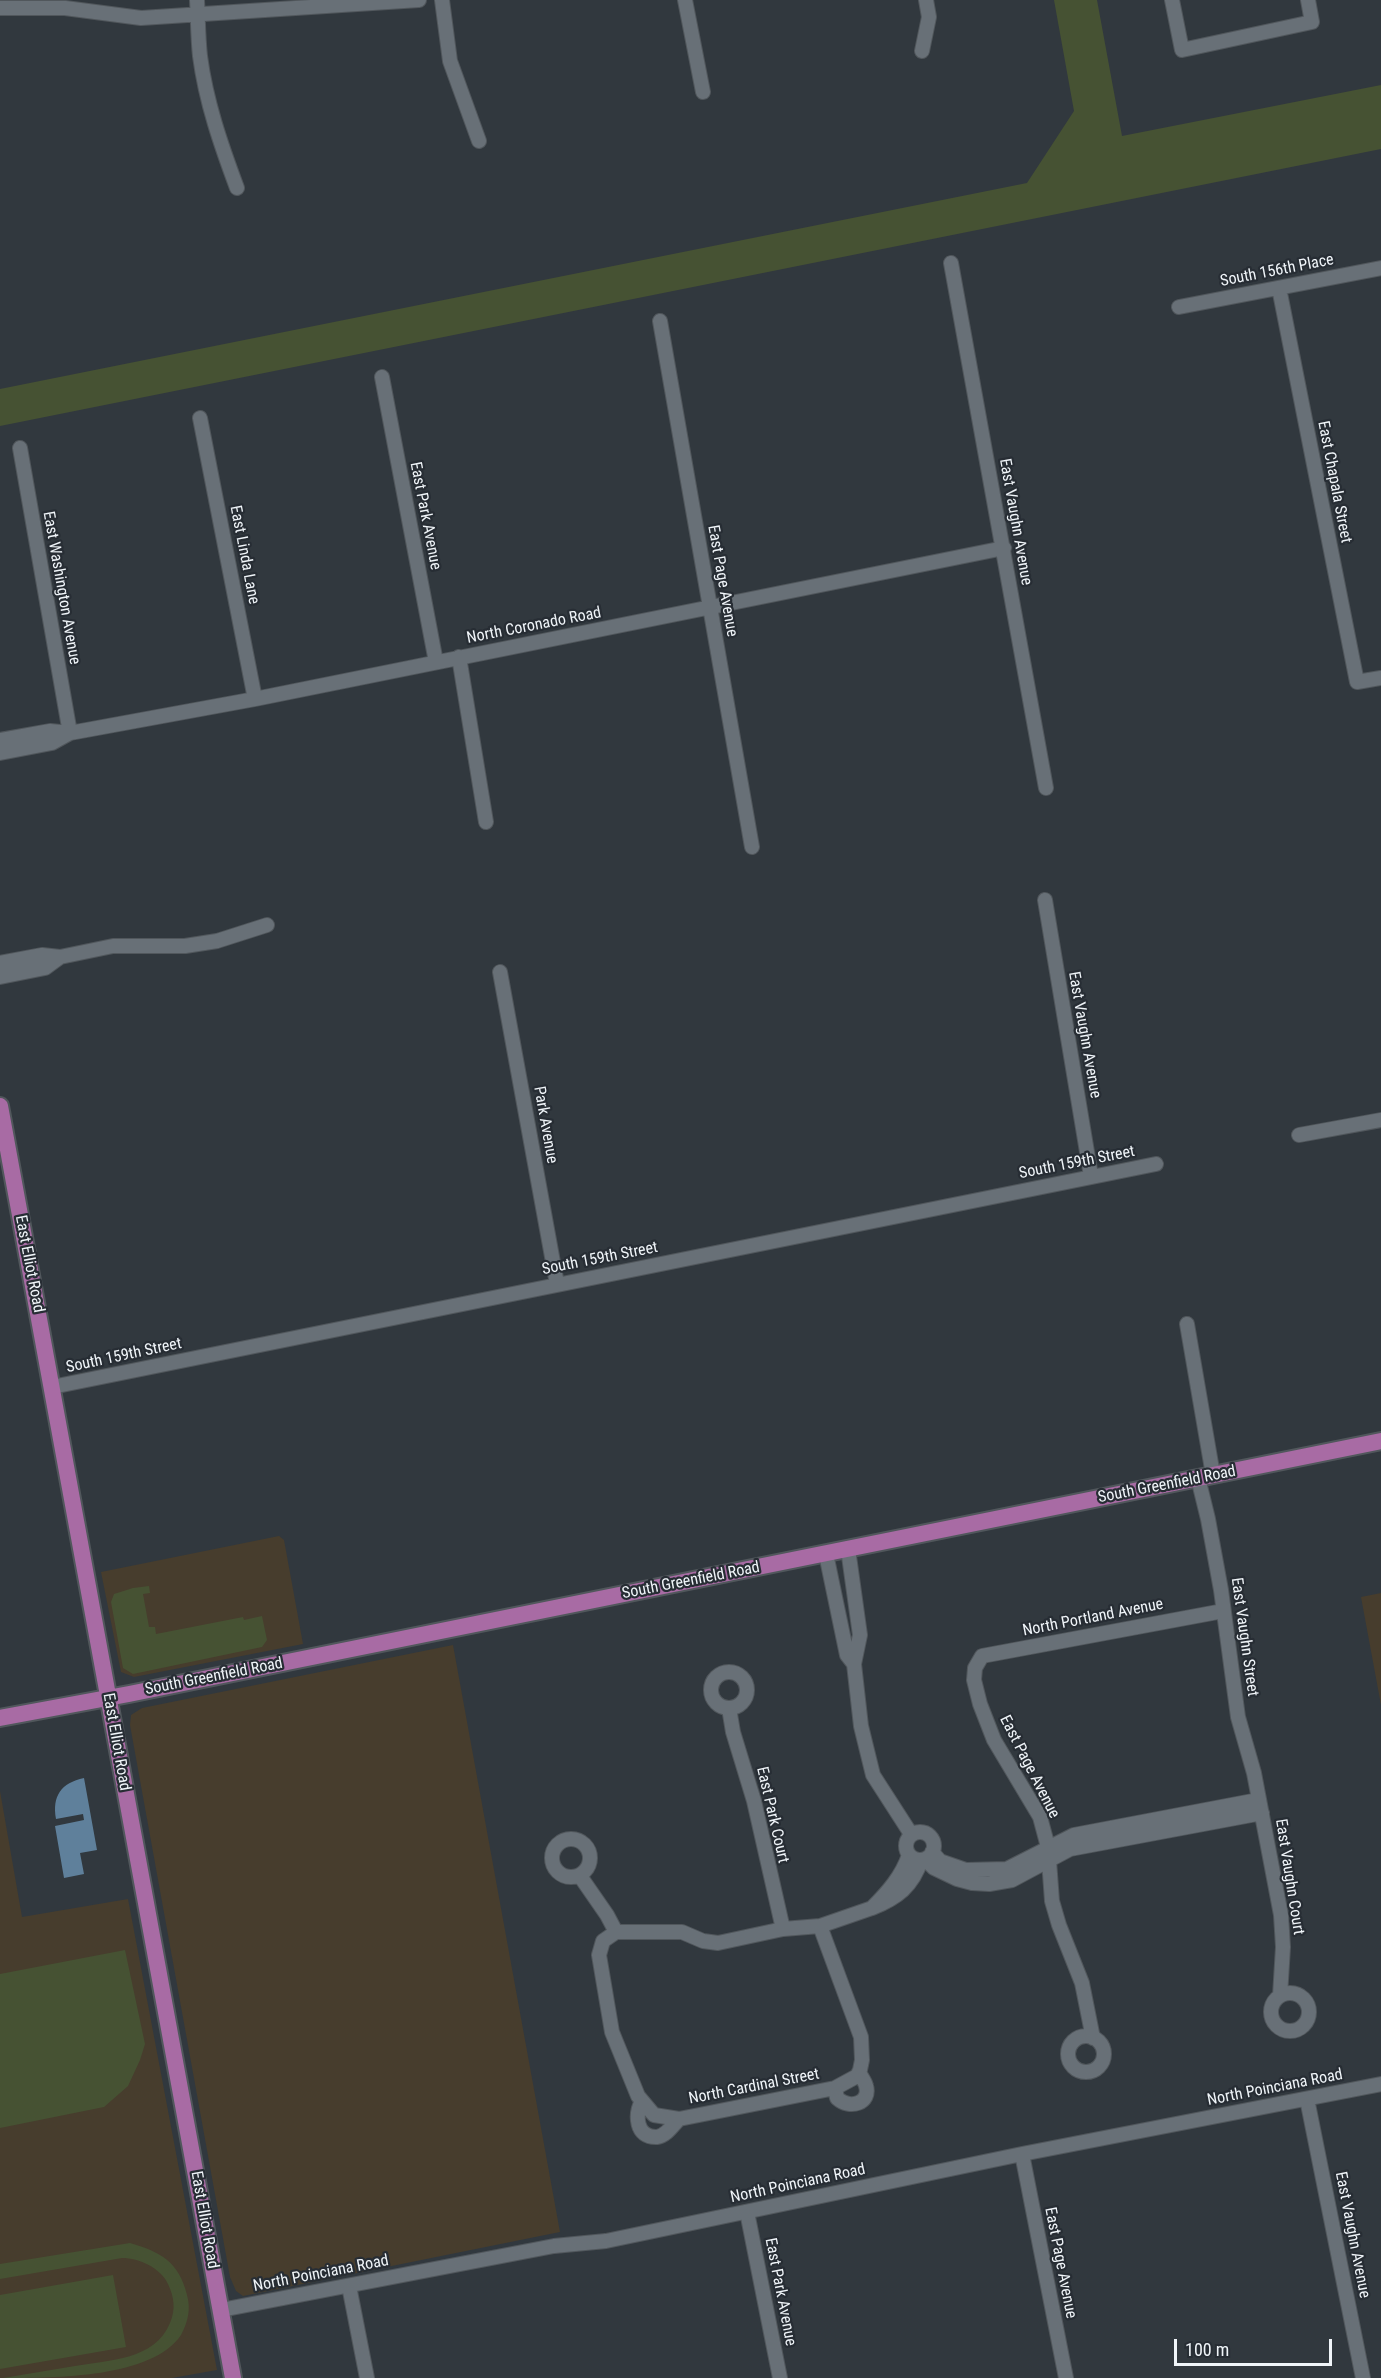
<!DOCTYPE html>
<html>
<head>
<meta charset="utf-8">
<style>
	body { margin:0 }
	#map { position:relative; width:1381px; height:2378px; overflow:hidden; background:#31383e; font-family:"Roboto Condensed",sans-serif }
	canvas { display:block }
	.scale { position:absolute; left:1174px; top:2339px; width:158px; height:27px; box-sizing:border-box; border:3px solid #f0f5f9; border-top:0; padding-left:8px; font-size:18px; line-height:21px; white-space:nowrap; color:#f0f5f9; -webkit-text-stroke:4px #272d34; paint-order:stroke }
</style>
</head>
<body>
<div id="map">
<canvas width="1381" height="2378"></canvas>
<div class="scale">100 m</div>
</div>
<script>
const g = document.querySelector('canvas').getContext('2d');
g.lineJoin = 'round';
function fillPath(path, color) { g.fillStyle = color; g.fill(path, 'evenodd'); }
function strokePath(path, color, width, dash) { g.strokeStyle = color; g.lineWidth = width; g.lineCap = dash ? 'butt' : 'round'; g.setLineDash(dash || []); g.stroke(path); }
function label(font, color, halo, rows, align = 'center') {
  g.font = font + ' "Roboto Condensed",sans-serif'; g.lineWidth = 4.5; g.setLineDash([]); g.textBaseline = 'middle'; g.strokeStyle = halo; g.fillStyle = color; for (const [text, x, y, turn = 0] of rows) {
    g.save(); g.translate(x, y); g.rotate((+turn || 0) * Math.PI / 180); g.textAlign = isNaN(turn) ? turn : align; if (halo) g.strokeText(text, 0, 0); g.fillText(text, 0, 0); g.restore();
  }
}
fillPath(new Path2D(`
	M 279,1536 L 284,1540 L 303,1644 L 134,1677 L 121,1672 L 101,1572 Z
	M 1381,1593 L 1381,1705 L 1361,1597 Z
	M 453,1645 L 560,2232 L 243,2296 L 236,2291 L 230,2277 L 130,1725 L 131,1715 L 142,1708 Z
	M 0,1791 L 22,1917 L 128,1899 L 217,2370 L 172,2378 L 0,2378 Z`), '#473d2d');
fillPath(new Path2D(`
	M 1054,0 L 1097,0 L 1122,136 L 1381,85 L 1381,149 L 0,426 L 0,389 L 1027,183 L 1074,111 Z
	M 149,1586 L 150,1593 L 143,1594 L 149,1627 L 155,1627 L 156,1634 L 243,1617 L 244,1620 L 262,1616 L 267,1640 L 262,1647 L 133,1674 L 123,1668 L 111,1602 L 114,1594 L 133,1588 Z
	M 125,1950 L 145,2044 L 140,2060 L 128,2086 L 104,2107 L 0,2128 L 0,1974 Z
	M 130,2243 C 161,2252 179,2262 187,2295 C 191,2309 188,2322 181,2335 C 152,2378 56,2378 3,2378 C 27,2374 51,2370 75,2366 C 109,2360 155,2360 170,2323 C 176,2309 174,2297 168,2284 C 161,2268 139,2258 122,2258 L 0,2279 L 0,2264 Z
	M 113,2275 L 126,2347 L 0,2369 L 0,2295 Z`), '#465233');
fillPath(new Path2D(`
	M 84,1778 L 97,1850 L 80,1853 L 84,1874 L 64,1878 L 55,1826 L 84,1820 L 83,1814 L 56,1819 C 52,1796 61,1783 84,1778 Z`), '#5f809b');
const minor = new Path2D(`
	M 197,0 C 198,19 198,38 200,56 C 206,102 221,145 237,188
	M 442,0 L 450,61 L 479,141
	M 685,0 L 703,92
	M 1172,0 L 1182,50 L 1312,22 L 1308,0
	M 0,8 L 65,8 L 141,18 L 419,0
	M 922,51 L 929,17 L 926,0
	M 951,263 L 1046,788
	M 1279,288 L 1357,682 L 1381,678
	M 1179,307 L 1381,268
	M 660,321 L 752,847
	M 382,377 L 436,662
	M 200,418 L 255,699
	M 20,448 L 70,733
	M 459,657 L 486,822
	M 0,740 L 50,731 L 70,733 L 255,699 L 1004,548
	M 0,753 L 52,743 L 70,733
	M 1045,900 L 1091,1176
	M 0,963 L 42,955 L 60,957 L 113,946 L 185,946 L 217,941 L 267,925
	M 500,972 L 557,1284
	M 0,977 L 45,968 L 60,957
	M 1299,1135 L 1381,1120
	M 1187,1324 L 1213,1475
	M 52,1387 L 1156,1164
	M 1198,1478 L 1208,1519 L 1221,1590 L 1238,1717 L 1254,1773 L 1281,1915 L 1283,1947 L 1280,1996
	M 848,1549 L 860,1635 L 854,1664 L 861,1726 L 873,1775 L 911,1834
	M 826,1554 L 847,1655 L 854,1664
	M711 1690a18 18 0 1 1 36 0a18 18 0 1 1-36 0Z
	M 729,1708 L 733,1732 L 754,1801 L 783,1929
	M906 1846a14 14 0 1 1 28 0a14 14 0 1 1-28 0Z
	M552 1858a19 19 0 1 1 38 0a19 19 0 1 1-38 0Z
	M 932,1852 L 940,1861 L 966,1870 L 1007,1869 L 1074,1835 L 1258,1800
	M 909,1855 C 902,1876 888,1892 872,1908 C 897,1898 913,1886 921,1860
	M 925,1859 L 934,1868 L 957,1879 L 972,1883 L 989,1884 L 1012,1880 L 1070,1849 L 1262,1813
	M 580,1876 L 607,1915 L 616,1932
	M 820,1926 L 861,2037 L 862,2060 L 859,2075 L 835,2088 L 679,2119 L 654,2115 L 638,2096 L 612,2032 L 599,1955 L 603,1941 L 616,1932 L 682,1932 L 703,1941 L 718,1943 L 783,1929 L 820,1926 L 872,1908
	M1271 2012a19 19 0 1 1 38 0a19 19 0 1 1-38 0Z
	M1068 2054a18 18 0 1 1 36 0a18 18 0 1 1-36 0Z
	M 1093,2038 L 1082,1983 L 1059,1925 L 1052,1901 L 1048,1847 L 1040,1817 L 994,1740 L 980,1704 L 974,1680 L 975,1668 L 982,1656 L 1223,1611
	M 835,2088 L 837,2098 C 850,2110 871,2103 866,2086 C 865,2081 861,2077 859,2072
	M 1307,2099 L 1363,2378
	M 642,2101 C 635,2114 635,2138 657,2137 C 666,2136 673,2125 679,2119
	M 1022,2154 L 1066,2378
	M 747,2212 L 780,2378
	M 349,2286 L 367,2378
	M 221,2310 L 554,2246 L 606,2241 L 1022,2154 L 1381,2084`);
const major = new Path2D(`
	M 0,1106 L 233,2378
	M 0,1718 L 129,1694 L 1381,1441`);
strokePath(minor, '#51575c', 16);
strokePath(major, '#51575c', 20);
strokePath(minor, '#687077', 14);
strokePath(major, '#a86ba4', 16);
label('16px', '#f0f5f9', '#272d34', [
	["South 156th Place",1277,271,-11],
	["East Chapala Street",1334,482,79],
	["East Park Avenue",425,516,79],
	["East Vaughn Avenue",1015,522,80],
	["East Linda Lane",244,555,79],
	["East Page Avenue",722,581,80],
	["East Washington Avenue",61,588,80],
	["North Coronado Road",534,626,-11],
	["East Vaughn Avenue",1084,1035,80],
	["Park Avenue",545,1125,80],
	["South 159th Street",1077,1163,-11],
	["South 159th Street",600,1259,-11],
	["East Elliot Road",29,1264,79],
	["South 159th Street",124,1356,-12],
	["South Greenfield Road",1167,1485,-11],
	["South Greenfield Road",691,1581,-11],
	["North Portland Avenue",1093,1618,-11],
	["East Vaughn Street",1244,1637,82],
	["South Greenfield Road",214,1677,-11],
	["East Elliot Road",116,1742,80],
	["East Page Avenue",1029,1767,63],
	["East Park Court",772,1815,77],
	["East Vaughn Court",1289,1877,81],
	["North Cardinal Street",754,2087,-11],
	["North Poinciana Road",1275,2088,-11],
	["North Poinciana Road",798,2184,-12],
	["East Elliot Road",204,2220,80],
	["East Vaughn Avenue",1352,2235,79],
	["East Page Avenue",1060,2263,79],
	["North Poinciana Road",321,2274,-11],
	["East Park Avenue",780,2292,79]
]);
</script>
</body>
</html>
